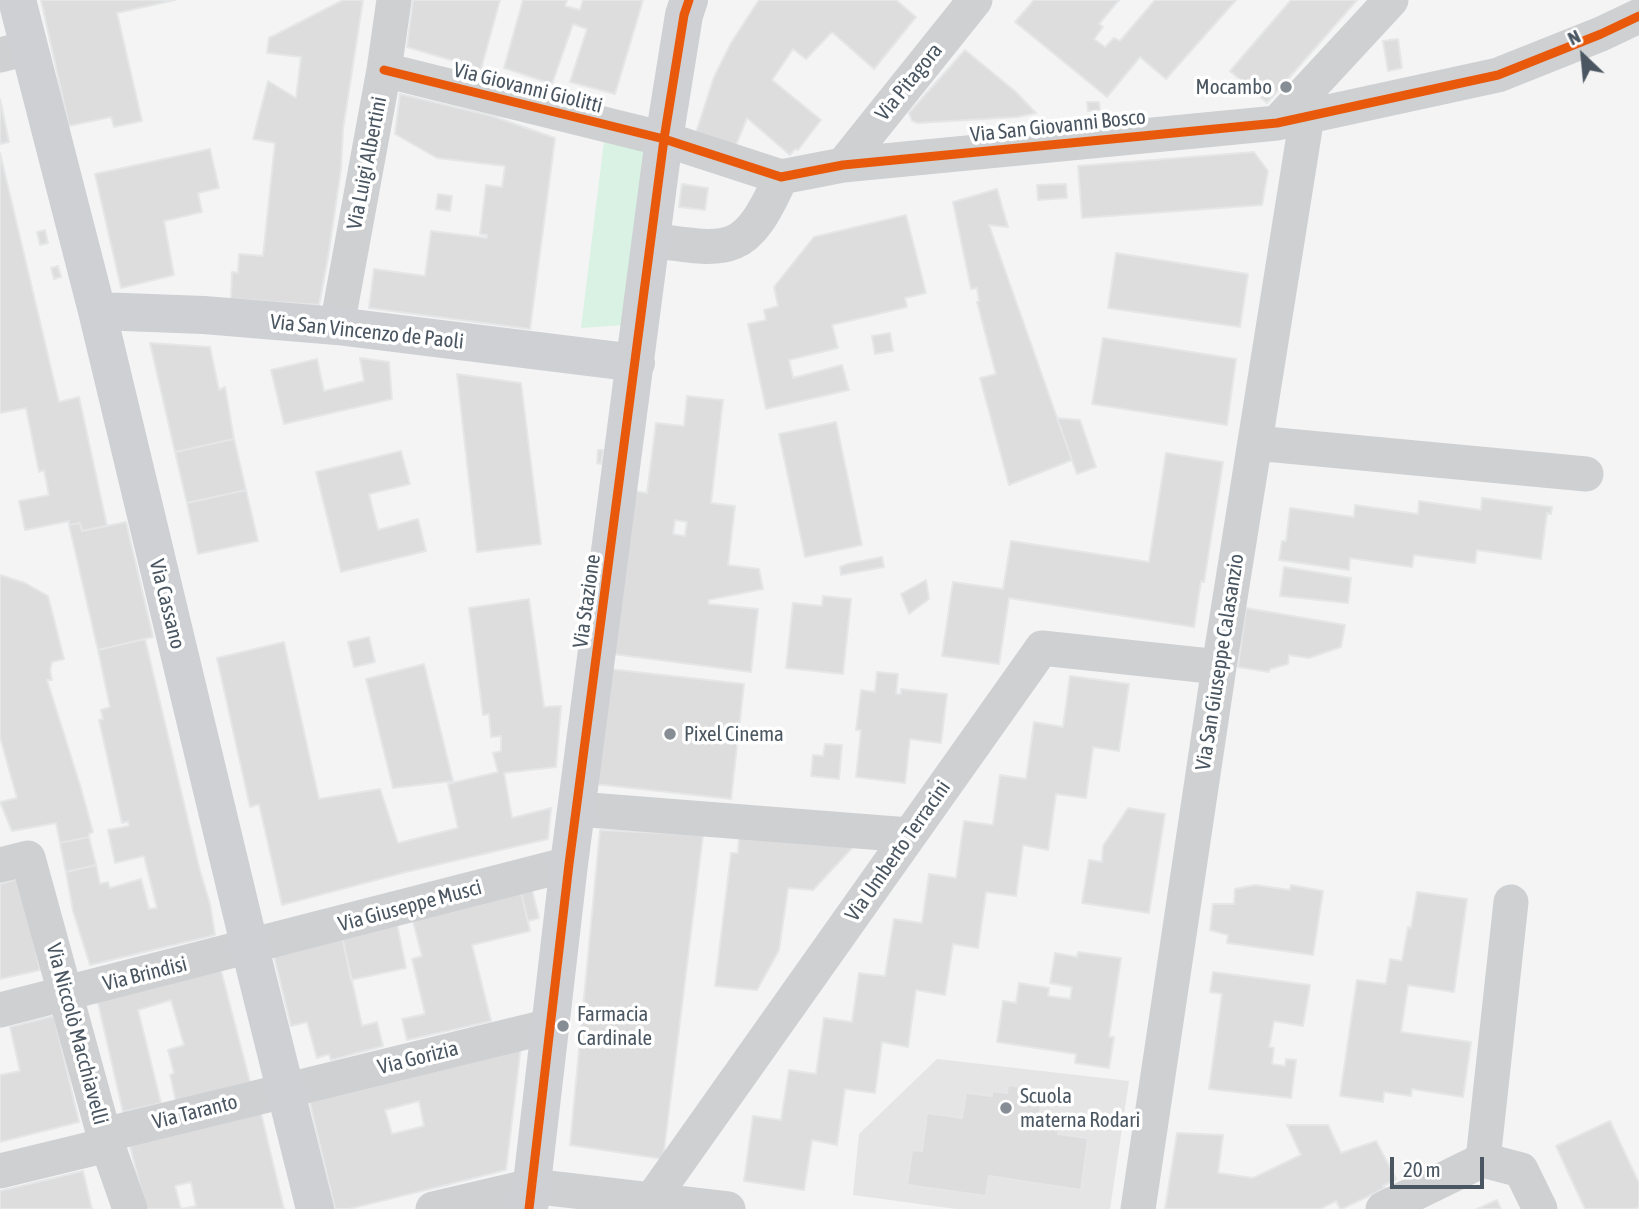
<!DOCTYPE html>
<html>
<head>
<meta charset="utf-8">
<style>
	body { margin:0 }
	#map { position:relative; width:1639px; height:1209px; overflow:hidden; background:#f4f4f4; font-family:"Asap Condensed",sans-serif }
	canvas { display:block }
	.north { position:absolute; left:1548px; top:21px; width:70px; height:70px; -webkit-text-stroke:5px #fff; paint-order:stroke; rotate:334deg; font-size:19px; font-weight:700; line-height:28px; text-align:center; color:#4a5661 }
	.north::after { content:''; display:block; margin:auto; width:24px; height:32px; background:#4a5661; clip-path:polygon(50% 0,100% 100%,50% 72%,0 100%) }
	.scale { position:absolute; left:1390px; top:1157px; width:94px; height:32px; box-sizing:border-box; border:4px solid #4a5661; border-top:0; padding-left:9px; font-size:21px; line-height:24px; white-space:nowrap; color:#4a5661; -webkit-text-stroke:5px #fff; paint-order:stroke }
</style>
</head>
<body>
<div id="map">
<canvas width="1639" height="1209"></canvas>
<div class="north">N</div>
<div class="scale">20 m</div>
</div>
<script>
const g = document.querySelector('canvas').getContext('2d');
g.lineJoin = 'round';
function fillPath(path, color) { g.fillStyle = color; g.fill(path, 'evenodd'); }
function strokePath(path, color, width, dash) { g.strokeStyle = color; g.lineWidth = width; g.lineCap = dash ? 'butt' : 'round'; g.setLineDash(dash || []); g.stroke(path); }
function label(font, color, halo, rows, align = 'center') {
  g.font = font + ' "Asap Condensed",sans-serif'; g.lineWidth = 7; g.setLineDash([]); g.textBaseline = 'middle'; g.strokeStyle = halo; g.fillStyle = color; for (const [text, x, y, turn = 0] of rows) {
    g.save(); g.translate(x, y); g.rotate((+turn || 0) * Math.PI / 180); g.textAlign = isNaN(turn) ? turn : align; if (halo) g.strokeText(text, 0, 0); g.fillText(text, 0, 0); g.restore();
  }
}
fillPath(new Path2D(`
	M 937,1059 L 1129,1081 L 1110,1209 L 956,1209 L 853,1195 L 859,1134 Z`), '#e6e5e6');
fillPath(new Path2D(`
	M 604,141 L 650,146 L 624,325 L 581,328 Z`), '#d9f2e3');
const building = new Path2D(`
	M 41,0 L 175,0 L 117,13 L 142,121 L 114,127 L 111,117 L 69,126 Z
	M 343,0 L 363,0 L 343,129 L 341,169 L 328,257 L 319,305 L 231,299 L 232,272 L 238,273 L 239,254 L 263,256 L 275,143 L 253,139 L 268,81 L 296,98 L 301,57 L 267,53 L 269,38 Z
	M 413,0 L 500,0 L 481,69 L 407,47 Z
	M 523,0 L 567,0 L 565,6 L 580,10 L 583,0 L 643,0 L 615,94 L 570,82 L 587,29 L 573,24 L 552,84 L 504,68 Z
	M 759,0 L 896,0 L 916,17 L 874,69 L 832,32 L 806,59 L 793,49 L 772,80 L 821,120 L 798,150 L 795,149 L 790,155 L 747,118 L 732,155 L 693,142 L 714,77 L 731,43 Z
	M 1034,0 L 1119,0 L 1099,24 L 1103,27 L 1094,39 L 1105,47 L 1114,38 L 1120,41 L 1155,0 L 1236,0 L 1166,79 L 1140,57 L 1107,97 L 1015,22 Z
	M 1291,0 L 1357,0 L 1267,103 L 1230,71 Z
	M 1398,39 L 1402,68 L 1388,71 L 1383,41 Z
	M 965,50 L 1016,92 L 1036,113 L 1017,117 L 918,123 L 912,121 L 909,113 Z
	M 400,94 L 492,116 L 555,138 L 530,329 L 369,308 L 374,269 L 425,276 L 431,231 L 487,238 L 487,235 L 480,234 L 486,185 L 502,187 L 505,166 L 437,158 L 395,134 Z
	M 0,99 L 9,142 L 0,144 Z
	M 1087,102 L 1099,102 L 1100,110 L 1088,111 Z
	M 210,149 L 219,188 L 198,193 L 202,212 L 164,221 L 174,275 L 121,288 L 95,174 Z
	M 1254,152 L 1268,171 L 1262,205 L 1082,218 L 1078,166 Z
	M 0,153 L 59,402 L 79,397 L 107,526 L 82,531 L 80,523 L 69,525 L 69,521 L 25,530 L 19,501 L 49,495 L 44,470 L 39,472 L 26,408 L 0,413 Z
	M 682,184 L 708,188 L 705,210 L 679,207 Z
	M 1066,184 L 1067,198 L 1038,200 L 1037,185 Z
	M 997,189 L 1008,227 L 989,225 L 1072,460 L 1009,485 L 980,378 L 996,374 L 977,302 L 979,301 L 977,288 L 971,289 L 953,202 Z
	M 438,194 L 452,196 L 450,211 L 436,209 Z
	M 906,215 L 926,293 L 905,298 L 907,307 L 832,325 L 838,348 L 789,360 L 793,378 L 842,365 L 849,390 L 766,409 L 748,324 L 766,320 L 764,310 L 778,306 L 774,287 L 814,237 Z
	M 45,230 L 48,243 L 40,245 L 37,232 Z
	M 1116,253 L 1248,274 L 1240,327 L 1108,308 Z
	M 58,266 L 61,277 L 54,279 L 51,268 Z
	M 890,333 L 893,351 L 875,354 L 872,336 Z
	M 1103,338 L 1236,359 L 1227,425 L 1092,404 Z
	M 150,343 L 210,347 L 219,390 L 225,387 L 234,439 L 175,452 Z
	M 360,358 L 389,362 L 392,399 L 284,424 L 271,370 L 317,359 L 324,391 L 364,381 Z
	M 457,374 L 521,383 L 541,544 L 477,552 Z
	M 687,396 L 723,400 L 711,503 L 735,506 L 728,565 L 759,569 L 763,589 L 708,600 L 709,604 L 758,609 L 751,672 L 613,654 L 634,491 L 647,493 L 656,423 L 684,426 ZM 675,520 L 687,522 L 685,536 L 673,534 Z
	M 1057,418 L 1080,420 L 1096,467 L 1077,474 Z
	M 836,422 L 862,545 L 805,557 L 779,434 Z
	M 234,439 L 246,490 L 187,503 L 175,452 Z
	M 598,450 L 603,450 L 601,464 L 597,463 Z
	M 401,451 L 410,484 L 369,494 L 378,530 L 418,519 L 426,551 L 341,572 L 316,472 Z
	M 1166,453 L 1223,462 L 1204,582 L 1201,581 L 1194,627 L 1009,598 L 999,664 L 942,656 L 953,582 L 1003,589 L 1011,541 L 1149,562 Z
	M 246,490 L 258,541 L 198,554 L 187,503 Z
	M 1482,498 L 1552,507 L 1551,514 L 1547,513 L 1541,559 L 1477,550 L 1475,563 L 1414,555 L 1412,567 L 1350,558 L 1349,570 L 1279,560 L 1282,541 L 1286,541 L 1290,508 L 1354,517 L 1355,505 L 1418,514 L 1419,501 L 1481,510 Z
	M 126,522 L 153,637 L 98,650 L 69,525 L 80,523 L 82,531 Z
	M 882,557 L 884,567 L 841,575 L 840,567 L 847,564 Z
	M 1284,567 L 1351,578 L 1348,603 L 1280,596 Z
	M 0,575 L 25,583 L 48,596 L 64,659 L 52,662 L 50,670 L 52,680 L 47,680 L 80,785 L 93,832 L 89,834 L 89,837 L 60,843 L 56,823 L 12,831 L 0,802 L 17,798 L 0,737 Z
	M 926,580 L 929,599 L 909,614 L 901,594 Z
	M 823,596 L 851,599 L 843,674 L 786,668 L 793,603 L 822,606 Z
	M 529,599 L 544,707 L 561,706 L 556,767 L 504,773 L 512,818 L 551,808 L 548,839 L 406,872 L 282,905 L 259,804 L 250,807 L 217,658 L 284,642 L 319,799 L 380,789 L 398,843 L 458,828 L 448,784 L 498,772 L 493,753 L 501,751 L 501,736 L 491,737 L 489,714 L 483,715 L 469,608 Z
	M 1246,608 L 1345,625 L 1341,647 L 1309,658 L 1289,655 L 1288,664 L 1270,669 L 1269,672 L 1238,667 Z
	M 369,637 L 375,662 L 354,667 L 348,642 Z
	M 145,639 L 200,871 L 210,904 L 215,935 L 90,965 L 73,911 L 66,872 L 96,865 L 100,884 L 108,882 L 110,888 L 141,879 L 149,909 L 157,908 L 144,856 L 115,863 L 108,830 L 129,826 L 128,821 L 122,823 L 99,720 L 103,719 L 101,710 L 110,707 L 98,650 Z
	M 424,664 L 453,781 L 393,788 L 366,679 Z
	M 609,669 L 744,684 L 731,799 L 595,784 Z
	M 877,672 L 898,674 L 896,694 L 901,694 L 901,689 L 947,694 L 941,743 L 910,739 L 905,783 L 856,777 L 861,730 L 856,730 L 861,690 L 875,692 Z
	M 1070,676 L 1129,684 L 1119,751 L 1093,747 L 1086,798 L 1056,794 L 1048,850 L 1023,845 L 1016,896 L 986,892 L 978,948 L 953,944 L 945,995 L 916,990 L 908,1047 L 882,1042 L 875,1093 L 845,1089 L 837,1145 L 812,1140 L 804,1190 L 744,1181 L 753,1116 L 781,1120 L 789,1070 L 816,1074 L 824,1018 L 852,1022 L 859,973 L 885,976 L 894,919 L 922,923 L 929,874 L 956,878 L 964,821 L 993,825 L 1000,775 L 1026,779 L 1034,722 L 1063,727 Z
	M 825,744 L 842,745 L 839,779 L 811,776 L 813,755 L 823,756 Z
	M 1128,808 L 1165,814 L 1149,913 L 1082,903 L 1089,860 L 1102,862 L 1103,846 Z
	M 600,830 L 703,835 L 663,1159 L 570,1145 Z
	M 739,835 L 854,846 L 813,890 L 788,888 L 779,950 L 757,990 L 715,986 L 731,853 L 738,853 Z
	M 89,837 L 96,865 L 66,872 L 60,843 Z
	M 20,878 L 40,970 L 0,979 L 0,884 Z
	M 1255,885 L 1290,890 L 1291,885 L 1323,891 L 1313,955 L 1227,943 L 1228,935 L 1210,930 L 1213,904 L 1234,904 L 1235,889 Z
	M 520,888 L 530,931 L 472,945 L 491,1021 L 407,1040 L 402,1019 L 425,1014 L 412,959 L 422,956 L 411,914 Z
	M 532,890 L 539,918 L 528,921 L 521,893 Z
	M 1417,892 L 1467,899 L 1454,992 L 1408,985 L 1401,1032 L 1471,1042 L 1463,1097 L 1412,1089 L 1411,1096 L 1384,1092 L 1383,1102 L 1340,1096 L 1357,980 L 1386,984 L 1390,959 L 1402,961 L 1408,927 L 1411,928 Z
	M 397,924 L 406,968 L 351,980 L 342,936 Z
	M 342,936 L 362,1026 L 377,1022 L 383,1046 L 331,1060 L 329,1054 L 317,1058 L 307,1022 L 291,1026 L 273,952 Z
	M 1078,952 L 1121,958 L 1109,1037 L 1114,1037 L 1109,1068 L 1075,1063 L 1076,1054 L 997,1042 L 1003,1001 L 1016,1003 L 1019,983 L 1049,988 L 1048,996 L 1070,999 L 1072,987 L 1050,983 L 1055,953 L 1077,957 Z
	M 219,963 L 250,1082 L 176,1101 L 170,1075 L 174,1073 L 168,1050 L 184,1045 L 171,1000 L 138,1010 L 161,1103 L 123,1112 L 96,994 Z
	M 1213,972 L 1310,985 L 1303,1026 L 1274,1021 L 1269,1047 L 1274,1048 L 1272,1064 L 1285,1066 L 1286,1059 L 1296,1060 L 1291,1098 L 1209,1089 L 1222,994 L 1210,992 Z
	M 54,1016 L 79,1122 L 0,1142 L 0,1075 L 20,1071 L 10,1027 Z
	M 521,1046 L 506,1170 L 349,1209 L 335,1209 L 309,1099 ZM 419,1101 L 424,1126 L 392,1134 L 385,1110 Z
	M 1008,1085 L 1043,1090 L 1039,1120 L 1059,1123 L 1058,1134 L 1088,1138 L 1081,1190 L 989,1176 L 986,1196 L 907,1185 L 912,1150 L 922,1151 L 927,1113 L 962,1118 L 966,1093 L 992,1096 L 992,1091 L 1007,1093 Z
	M 260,1109 L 284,1209 L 181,1209 L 196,1206 L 191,1182 L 175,1186 L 181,1209 L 146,1209 L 129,1142 Z
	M 1610,1121 L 1639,1183 L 1639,1207 L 1635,1209 L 1585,1209 L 1556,1146 Z
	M 1287,1125 L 1328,1125 L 1341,1153 L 1376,1141 L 1396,1179 L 1383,1186 L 1385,1188 L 1342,1209 L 1340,1209 L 1336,1201 L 1320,1209 L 1165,1209 L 1177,1133 L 1223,1135 L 1218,1173 L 1253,1178 L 1301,1155 Z
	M 83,1171 L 92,1209 L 0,1209 L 0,1191 Z
	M 1497,1200 L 1501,1209 L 1477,1209 Z`);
fillPath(building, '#ddddde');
strokePath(building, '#e5e6e7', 2);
strokePath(new Path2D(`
	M 0,55 L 28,48
	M 384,70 L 664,139 L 781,177 L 843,165 L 1277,123 L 1498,75 L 1601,34 L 1639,16
	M 1277,123 L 1391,0
	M 843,165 L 975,0
	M 651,240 C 732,252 746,255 781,177
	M 337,326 L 384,70 L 394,0
	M 1255,443 L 1586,474
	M 577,809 L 909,835
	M 0,865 L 28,858 L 104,1135 L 130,1209
	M 0,1010 L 569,864
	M 104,1135 L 550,1026
	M 1483,1160 L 1511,902
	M 0,1171 L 107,1145
	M 652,1199 L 1042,648 L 1219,667
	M 433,1209 L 531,1186 L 728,1209
	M 1138,1209 L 1219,667 L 1307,116
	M 1383,1209 L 1483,1160 L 1521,1170 L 1540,1209`), '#ced0d2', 35);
strokePath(new Path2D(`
	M 17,0 L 97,311 L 250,948 L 315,1209
	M 97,311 L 204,315 L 337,326 L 636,363
	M 529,1209 L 569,864 L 664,139 L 684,15 L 689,0`), '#ced0d4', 38);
strokePath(new Path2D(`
	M 384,70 L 664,139 L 781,177 L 843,165 L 1277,123 L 1498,75 L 1601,34 L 1639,16
	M 529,1209 L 569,864 L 664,139 L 684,15 L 689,0`), '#e8590c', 9);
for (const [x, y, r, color] of [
	[1286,87,7,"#868d94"],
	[670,734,7,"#868d94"],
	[563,1026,7,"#868d94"],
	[1006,1108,7,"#868d94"]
]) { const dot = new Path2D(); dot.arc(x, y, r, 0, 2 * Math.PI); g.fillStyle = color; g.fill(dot); strokePath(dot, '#fff', 2.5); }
label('21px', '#4a5661', '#fff', [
	["Via Pitagora",909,82,-51],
	["Via Giovanni Giolitti",528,88,14],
	["Via San Giovanni Bosco",1058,126,-6],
	["Via Luigi Albertini",367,163,-79],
	["Via San Vincenzo de Paoli",367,332,6],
	["Via Stazione",587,601,-82],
	["Via Cassano",167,604,76],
	["Via San Giuseppe Calasanzio",1220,662,-81],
	["Via Umberto Terracini",898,851,-55],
	["Via Giuseppe Musci",410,906,-15],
	["Via Brindisi",145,974,-14],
	["Via Niccolò Macchiavelli",77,1034,75],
	["Via Gorizia",418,1058,-14],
	["Via Taranto",195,1112,-14]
]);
label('21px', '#4a5661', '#fff', [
	["Mocambo",1272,87,"right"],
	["Pixel Cinema",684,734],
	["Farmacia",577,1014],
	["Cardinale",577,1038],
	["Scuola",1020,1096],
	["materna Rodari",1020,1120]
], 'left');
</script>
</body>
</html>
